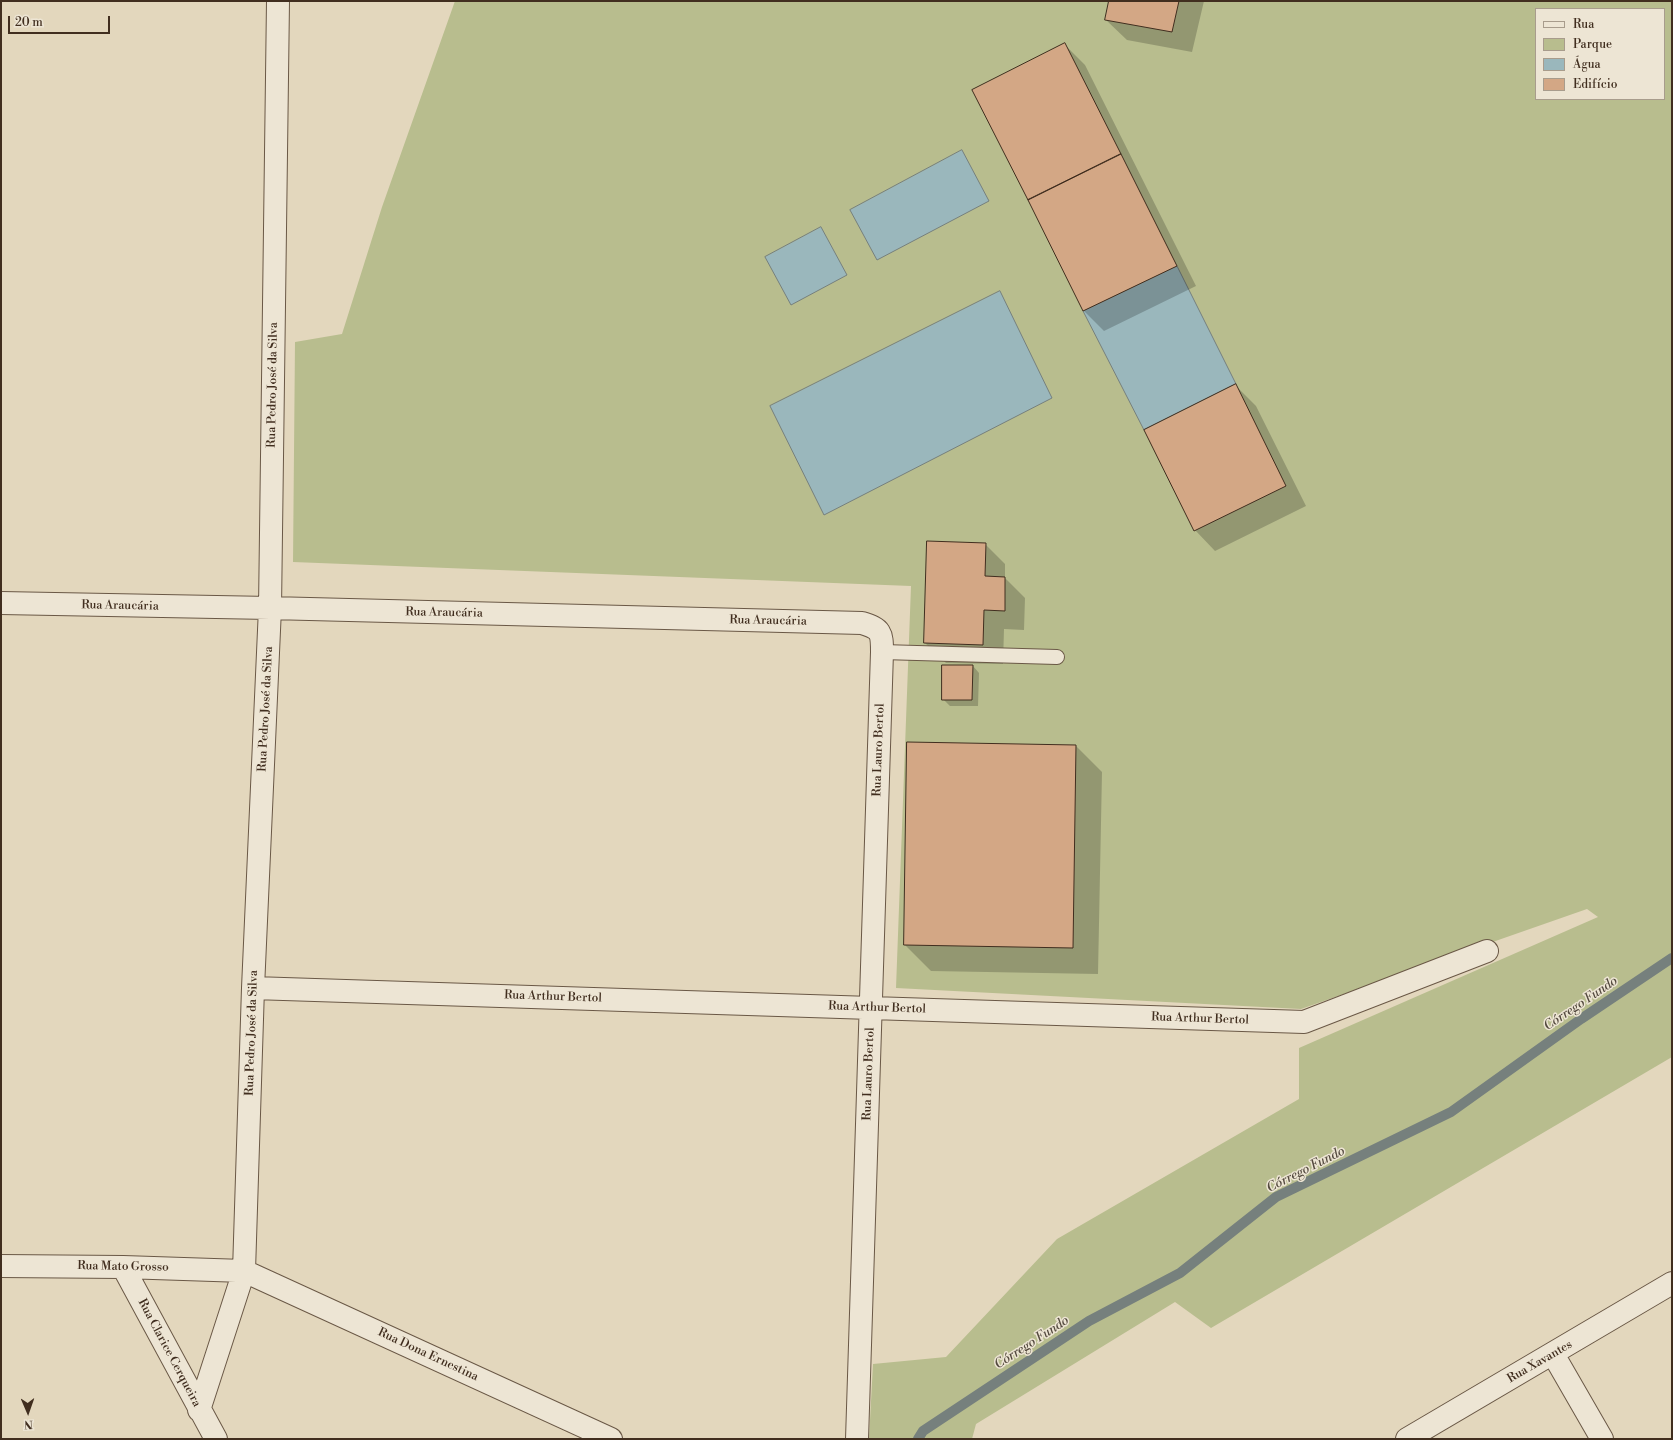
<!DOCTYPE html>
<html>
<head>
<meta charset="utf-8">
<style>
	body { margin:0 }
	#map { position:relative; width:1673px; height:1440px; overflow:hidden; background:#e3d7bd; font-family:"Libre Bodoni",serif }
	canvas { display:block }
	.frame { position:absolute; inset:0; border:2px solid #412e1f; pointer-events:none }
	.legend { position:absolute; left:1535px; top:8px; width:130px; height:92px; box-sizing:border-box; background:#ede5d4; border:1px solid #a89c8c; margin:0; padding:5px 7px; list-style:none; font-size:12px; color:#412e1f }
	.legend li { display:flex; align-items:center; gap:8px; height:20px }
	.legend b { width:20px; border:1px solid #a89c8c }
	.north { position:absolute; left:8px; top:1392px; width:40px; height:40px; -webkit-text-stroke:3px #ede5d4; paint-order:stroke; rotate:178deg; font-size:11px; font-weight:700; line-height:16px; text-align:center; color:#412e1f }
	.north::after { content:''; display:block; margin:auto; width:14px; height:18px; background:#412e1f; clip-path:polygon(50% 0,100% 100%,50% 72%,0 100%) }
	.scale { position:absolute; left:8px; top:16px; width:102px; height:18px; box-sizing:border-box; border:2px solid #412e1f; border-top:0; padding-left:5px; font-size:12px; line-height:14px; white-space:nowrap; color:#412e1f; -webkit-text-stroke:3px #ede5d4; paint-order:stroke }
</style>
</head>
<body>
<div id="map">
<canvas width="1673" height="1440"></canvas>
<div class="frame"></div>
<ul class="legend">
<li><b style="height:5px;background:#ede5d4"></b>Rua</li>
<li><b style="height:11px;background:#b8bd8e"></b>Parque</li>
<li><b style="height:11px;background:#9ab7bc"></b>Água</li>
<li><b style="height:11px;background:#d3a785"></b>Edifício</li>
</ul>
<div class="north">N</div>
<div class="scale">20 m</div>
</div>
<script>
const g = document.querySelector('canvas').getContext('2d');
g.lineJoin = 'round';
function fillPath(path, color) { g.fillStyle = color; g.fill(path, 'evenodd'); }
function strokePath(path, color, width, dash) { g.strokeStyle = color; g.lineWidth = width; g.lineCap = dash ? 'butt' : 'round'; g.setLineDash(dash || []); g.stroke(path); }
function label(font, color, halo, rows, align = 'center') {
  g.font = font + ' "Libre Bodoni",serif'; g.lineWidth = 3; g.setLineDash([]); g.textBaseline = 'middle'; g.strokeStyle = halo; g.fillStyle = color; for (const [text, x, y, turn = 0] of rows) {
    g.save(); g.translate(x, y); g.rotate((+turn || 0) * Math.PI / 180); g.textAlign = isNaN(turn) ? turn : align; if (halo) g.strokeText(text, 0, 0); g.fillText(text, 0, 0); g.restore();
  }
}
fillPath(new Path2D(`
	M 455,1 L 1672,1 L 1672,1057 L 1211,1328 L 1175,1302 L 976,1424 L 972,1439 L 869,1439 L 873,1364 L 946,1357 L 1057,1239 L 1299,1099 L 1299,1048 L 1598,917 L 1587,909 L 1301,1009 L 896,988 L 911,586 L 293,562 L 295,342 L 342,334 L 382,207 ZM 1536,9 L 1664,9 L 1664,99 L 1536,99 Z`), '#b8bd8e');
const water = new Path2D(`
	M 962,150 L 989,201 L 877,260 L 850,210 Z
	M 821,227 L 847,275 L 791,305 L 765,257 Z
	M 1177,266 L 1236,384 L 1144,430 L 1083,311 Z
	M 1000,291 L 1052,398 L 824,515 L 770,406 Z`);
fillPath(water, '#9ab7bc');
strokePath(water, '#76807d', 1);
fillPath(new Path2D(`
	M 1110,1 L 1204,1 L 1192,52 L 1127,40 L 1106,20 Z
	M 1065,45 L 1085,65 L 1196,286 L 1104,331 L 1084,311 L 974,90 Z
	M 1236,386 L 1256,406 L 1306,506 L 1215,551 L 1195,530 L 1145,430 Z
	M 985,544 L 1005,564 L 1005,578 L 1025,598 L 1024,630 L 1004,629 L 1003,664 L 946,663 L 925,643 Z
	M 973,666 L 979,673 L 978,706 L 950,706 L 943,699 Z
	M 1076,746 L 1102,772 L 1098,974 L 931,971 L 905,945 Z`), '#0003');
strokePath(new Path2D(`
	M 918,1439 L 923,1431 L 1089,1321 L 1180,1273 L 1276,1197 L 1451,1112 L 1581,1019 L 1672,958`), '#76807d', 10);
const building = new Path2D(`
	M 1109,1 L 1179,1 L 1172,32 L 1105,20 Z
	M 1065,43 L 1121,154 L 1028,200 L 972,90 Z
	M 1121,154 L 1177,266 L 1083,311 L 1028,200 Z
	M 1236,384 L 1286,486 L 1194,531 L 1144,430 Z
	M 927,541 L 986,543 L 985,576 L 1005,577 L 1005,611 L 984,610 L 983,645 L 924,643 Z
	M 942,665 L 973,665 L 972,700 L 942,700 Z
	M 907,742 L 1076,745 L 1073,948 L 904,945 Z`);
fillPath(building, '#d3a785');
strokePath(building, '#412e1f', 1);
const lane = new Path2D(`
	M 882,652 L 1057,657`);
const street = new Path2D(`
	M 1,603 L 270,608 L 862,623 C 881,629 882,632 882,652 L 857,1439
	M 253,988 L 1304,1022 L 1487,951
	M 1,1266 L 123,1267 L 244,1271 L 611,1439
	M 123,1267 L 216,1439
	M 1553,1354 L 1602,1439
	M 199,1410 L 244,1271 L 253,988 L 270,608 L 278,1
	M 1407,1439 L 1672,1283`);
strokePath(lane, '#6a5846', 16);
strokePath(street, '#6a5846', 24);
strokePath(lane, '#ede5d4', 14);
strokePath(street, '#ede5d4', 22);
label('12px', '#412e1f', '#ede5d4', [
	["Rua Pedro José da Silva",273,385,-89],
	["Rua Araucária",120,606,1],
	["Rua Araucária",444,613,1],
	["Rua Araucária",768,621,1],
	["Rua Pedro José da Silva",266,709,-87],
	["Rua Lauro Bertol",879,750,-88],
	["Rua Arthur Bertol",553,997,2],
	["Rua Arthur Bertol",877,1008,2],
	["Rua Arthur Bertol",1200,1019,2],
	["Rua Pedro José da Silva",252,1033,-88],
	["Rua Lauro Bertol",869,1074,-88],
	["Rua Mato Grosso",123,1267,1],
	["Rua Clarice Cerqueira",169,1353,62],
	["Rua Dona Ernestina",428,1355,25],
	["Rua Xavantes",1540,1362,-30]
]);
label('italic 13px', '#53493e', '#ede5d4', [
	["Córrego Fundo",1581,1004,-34],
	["Córrego Fundo",1306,1170,-27],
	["Córrego Fundo",1032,1343,-33]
]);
</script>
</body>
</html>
